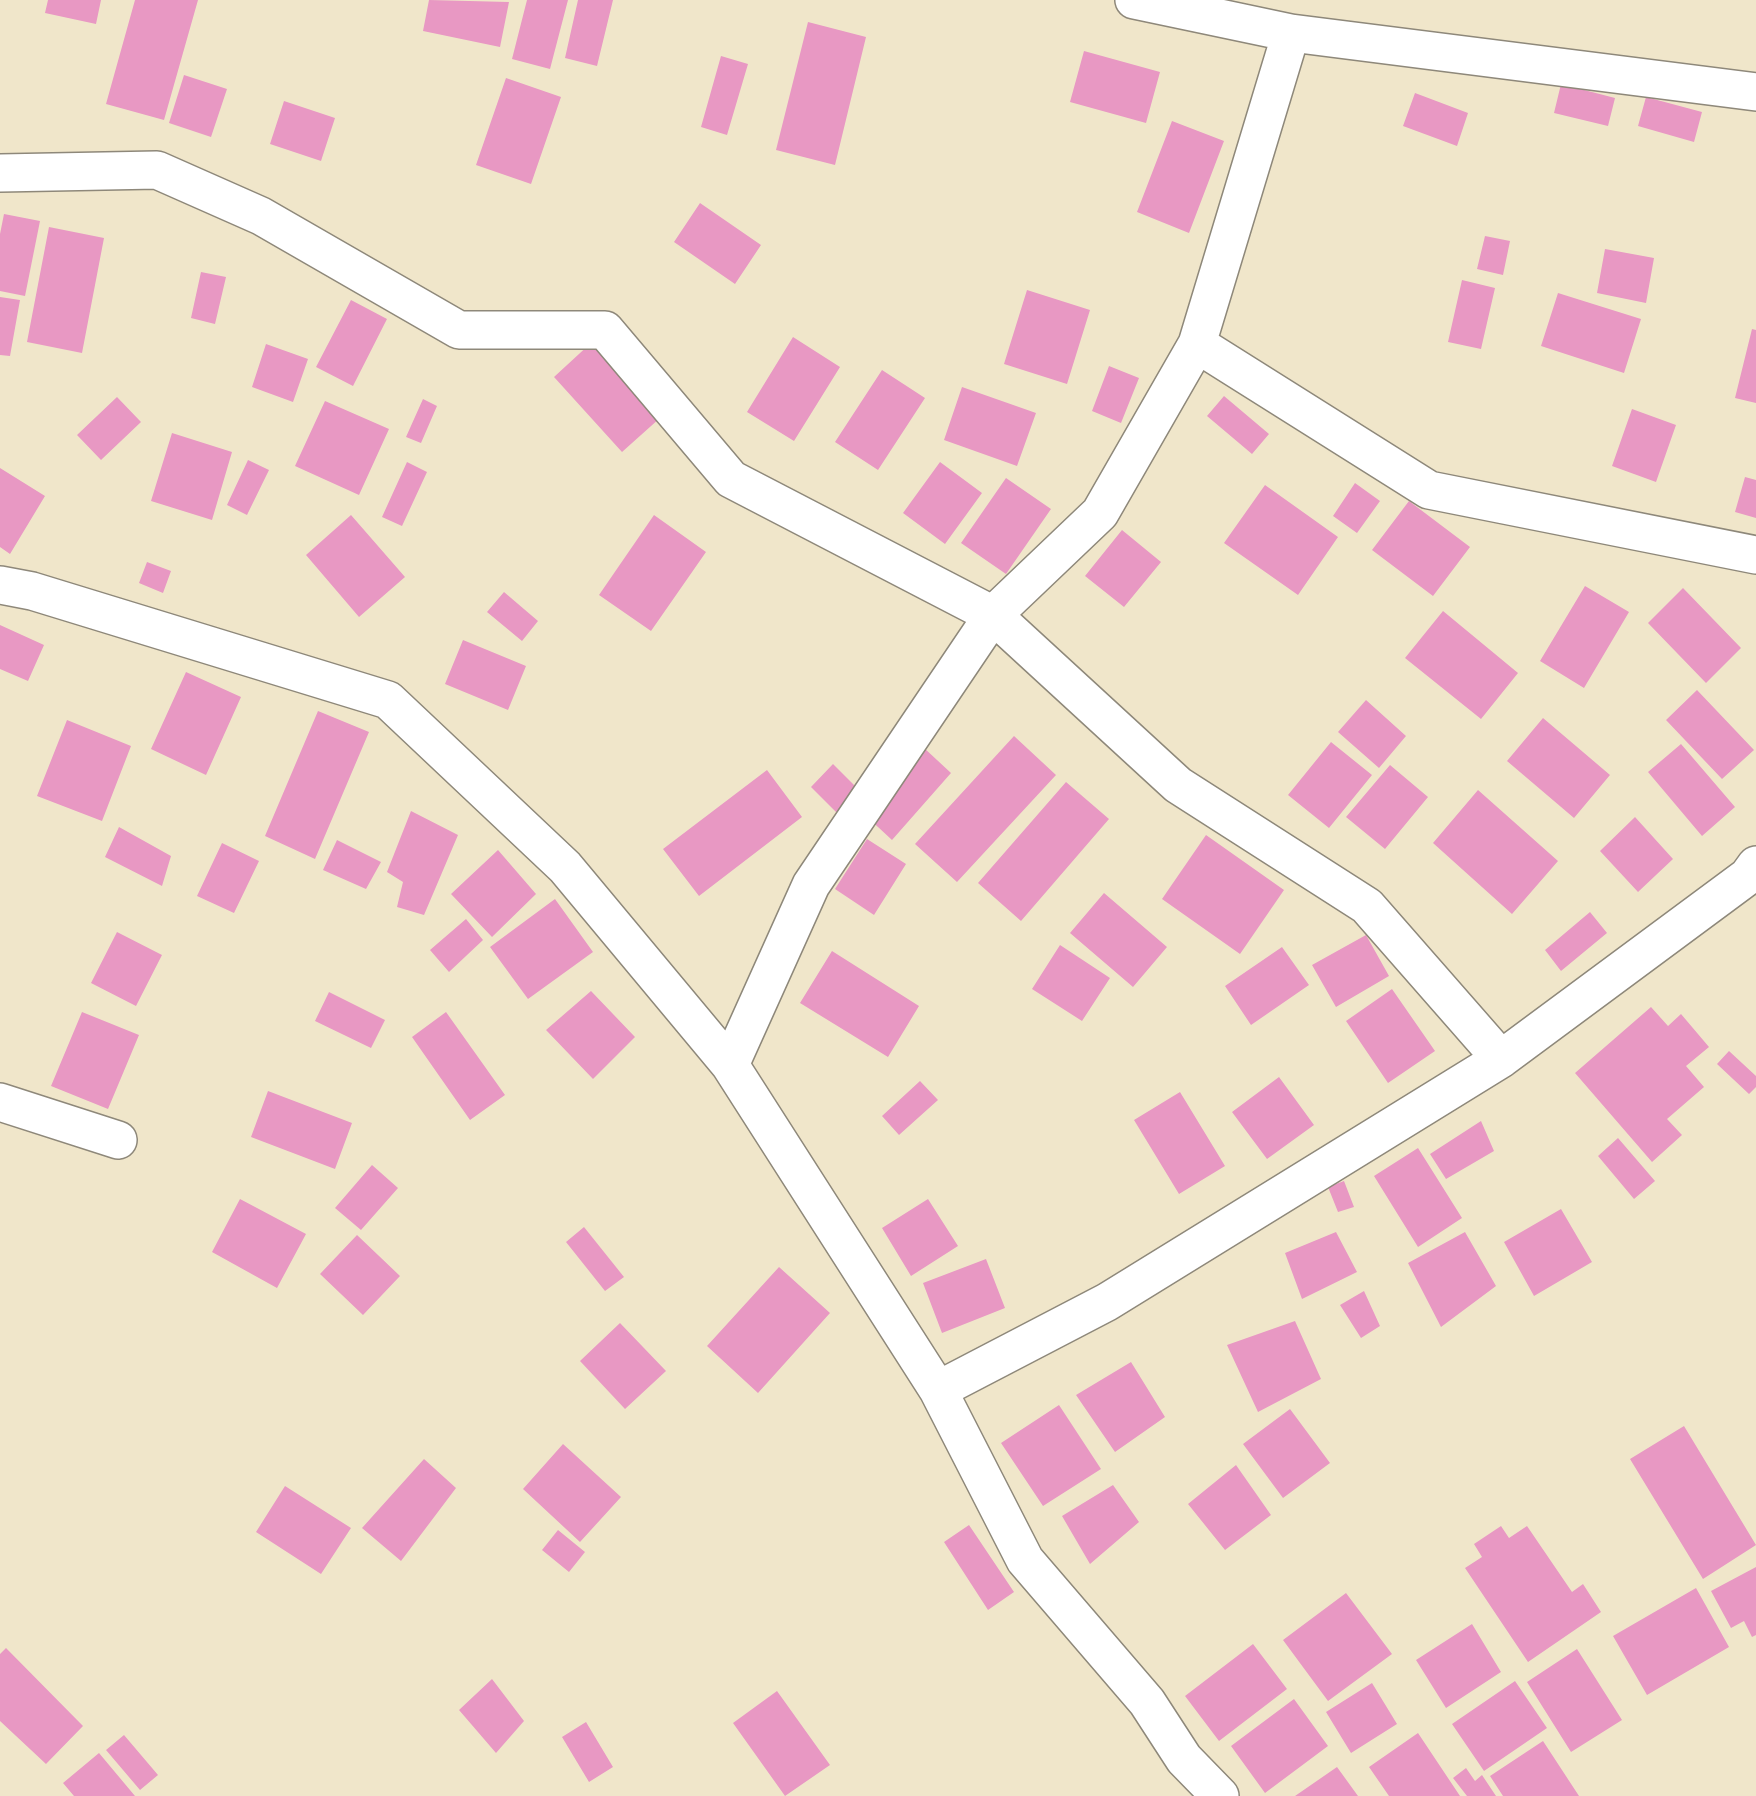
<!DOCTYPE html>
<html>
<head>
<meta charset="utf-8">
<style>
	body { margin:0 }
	canvas { display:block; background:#f0e6ca }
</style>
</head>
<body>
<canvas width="1756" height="1796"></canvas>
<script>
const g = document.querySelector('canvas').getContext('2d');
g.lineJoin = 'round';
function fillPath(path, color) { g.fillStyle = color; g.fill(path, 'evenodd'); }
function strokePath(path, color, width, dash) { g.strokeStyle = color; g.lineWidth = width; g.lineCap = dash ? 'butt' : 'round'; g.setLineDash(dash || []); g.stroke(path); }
fillPath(new Path2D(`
	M 48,0 L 101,0 L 96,24 L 45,13 Z
	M 135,0 L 198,0 L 164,120 L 106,104 Z
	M 429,0 L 509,2 L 500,47 L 423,31 Z
	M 527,0 L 568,0 L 550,69 L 512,59 Z
	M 578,0 L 613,0 L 597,66 L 565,58 Z
	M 808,22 L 866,37 L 835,165 L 776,150 Z
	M 1084,51 L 1160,72 L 1146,123 L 1070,102 Z
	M 721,56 L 748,64 L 727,135 L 701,127 Z
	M 184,75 L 227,89 L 211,137 L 169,123 Z
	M 506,78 L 561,97 L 531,184 L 476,165 Z
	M 1561,84 L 1615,98 L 1608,126 L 1554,113 Z
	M 1415,93 L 1468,113 L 1457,146 L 1403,126 Z
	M 1646,97 L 1702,112 L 1694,142 L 1638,126 Z
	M 284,101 L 335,118 L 321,161 L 270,144 Z
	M 1172,121 L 1224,141 L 1189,233 L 1137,212 Z
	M 700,203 L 761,245 L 735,284 L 674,242 Z
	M 4,214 L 40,221 L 25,296 L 0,291 L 0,234 Z
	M 49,227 L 104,238 L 82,353 L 27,342 Z
	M 1485,236 L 1510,241 L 1503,275 L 1477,269 Z
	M 1605,249 L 1654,258 L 1646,303 L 1597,293 Z
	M 201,272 L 226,277 L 215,324 L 191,318 Z
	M 1462,280 L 1495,288 L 1481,349 L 1448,342 Z
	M 1027,290 L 1090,310 L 1067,384 L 1004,364 Z
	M 1558,293 L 1641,319 L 1624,373 L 1541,346 Z
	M 0,297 L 20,300 L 10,356 L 0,355 Z
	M 351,300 L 387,319 L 353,386 L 316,367 Z
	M 1752,329 L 1756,330 L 1756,403 L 1735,398 Z
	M 793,337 L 840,367 L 794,441 L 747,412 Z
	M 592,342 L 660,418 L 622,452 L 554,377 Z
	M 266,344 L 308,359 L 293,402 L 252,387 Z
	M 1109,366 L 1139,378 L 1121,423 L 1092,411 Z
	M 882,370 L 925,398 L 878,470 L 835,442 Z
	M 962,387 L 1036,413 L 1017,466 L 944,440 Z
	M 1224,396 L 1269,434 L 1252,454 L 1207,416 Z
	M 117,397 L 141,422 L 101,460 L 77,435 Z
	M 423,399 L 437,406 L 421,443 L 406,437 Z
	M 325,401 L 389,429 L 359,495 L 295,466 Z
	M 1632,409 L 1676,425 L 1656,482 L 1612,466 Z
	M 172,433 L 232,452 L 212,520 L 151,501 Z
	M 248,460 L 269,470 L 247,515 L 227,505 Z
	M 407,462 L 427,472 L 402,526 L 382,517 Z
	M 940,462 L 982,493 L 945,544 L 903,513 Z
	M 0,468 L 45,496 L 10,554 L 0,547 Z
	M 1745,477 L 1756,480 L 1756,518 L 1735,512 Z
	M 1006,478 L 1051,509 L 1006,574 L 961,543 Z
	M 1355,483 L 1380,501 L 1357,533 L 1333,516 Z
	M 1265,485 L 1338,537 L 1298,595 L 1224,543 Z
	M 1409,501 L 1470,547 L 1433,596 L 1372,550 Z
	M 351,515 L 405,577 L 359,617 L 306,555 Z
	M 654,515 L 706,552 L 651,631 L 599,595 Z
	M 1122,530 L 1161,562 L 1124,607 L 1085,576 Z
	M 147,562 L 171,571 L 163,593 L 139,583 Z
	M 1585,586 L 1629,612 L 1584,688 L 1540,661 Z
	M 1683,588 L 1741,648 L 1706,683 L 1648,623 Z
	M 504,592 L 538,621 L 522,641 L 487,612 Z
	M 1443,611 L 1518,673 L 1481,719 L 1405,658 Z
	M 0,625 L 44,645 L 28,681 L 0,669 Z
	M 463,640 L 526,666 L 508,710 L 445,684 Z
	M 186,672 L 241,697 L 206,775 L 151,749 Z
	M 1697,690 L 1754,750 L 1722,779 L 1666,720 Z
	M 1366,700 L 1406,736 L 1379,768 L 1338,732 Z
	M 318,711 L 369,732 L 315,859 L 265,836 Z
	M 1543,718 L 1610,775 L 1574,818 L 1507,761 Z
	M 67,720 L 131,746 L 102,821 L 37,796 Z
	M 1014,736 L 1056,775 L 957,882 L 915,844 Z
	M 1331,742 L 1372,775 L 1329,828 L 1288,795 Z
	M 1681,744 L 1735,807 L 1702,836 L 1648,772 Z
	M 923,747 L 951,773 L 892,840 L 864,814 Z
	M 833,764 L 859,790 L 837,813 L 811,787 Z
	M 1390,765 L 1428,797 L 1385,849 L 1346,817 Z
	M 767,770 L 802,817 L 699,896 L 663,849 Z
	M 1066,782 L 1109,819 L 1021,921 L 978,883 Z
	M 1478,790 L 1558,861 L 1512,914 L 1433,843 Z
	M 411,811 L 458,835 L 424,915 L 397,907 L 403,882 L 387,872 Z
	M 1635,817 L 1673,859 L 1638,892 L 1600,851 Z
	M 119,827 L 171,856 L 162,886 L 105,857 Z
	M 1206,835 L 1284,890 L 1240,954 L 1162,899 Z
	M 867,839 L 906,864 L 874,915 L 835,889 Z
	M 337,840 L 381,862 L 366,889 L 323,870 Z
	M 222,843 L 259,861 L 234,913 L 197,896 Z
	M 498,850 L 536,894 L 492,937 L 451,894 Z
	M 1104,893 L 1167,947 L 1133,987 L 1070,933 Z
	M 555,899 L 593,952 L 528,999 L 490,947 Z
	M 1590,912 L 1607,933 L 1561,971 L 1545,950 Z
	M 466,919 L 483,940 L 449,972 L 430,950 Z
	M 117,932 L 162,955 L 136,1006 L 91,983 Z
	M 1366,935 L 1389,976 L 1336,1007 L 1312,965 Z
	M 1060,945 L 1110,978 L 1082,1021 L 1032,989 Z
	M 1282,947 L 1309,985 L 1251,1025 L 1225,986 Z
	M 832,951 L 919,1006 L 888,1057 L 800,1003 Z
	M 1392,989 L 1435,1051 L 1388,1083 L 1346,1021 Z
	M 591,991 L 635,1037 L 593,1079 L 546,1030 Z
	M 329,992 L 385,1020 L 371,1048 L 315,1021 Z
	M 1651,1007 L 1668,1026 L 1681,1014 L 1709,1047 L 1686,1066 L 1704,1087 L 1667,1119 L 1682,1135 L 1652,1162 L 1575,1073 Z
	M 82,1012 L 139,1035 L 108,1109 L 51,1086 Z
	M 446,1012 L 505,1095 L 470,1120 L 412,1037 Z
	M 1729,1051 L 1756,1076 L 1756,1087 L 1749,1094 L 1717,1064 Z
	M 1279,1077 L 1314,1125 L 1267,1159 L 1232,1112 Z
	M 920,1081 L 938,1100 L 899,1135 L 882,1116 Z
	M 268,1091 L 352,1123 L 335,1169 L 251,1137 Z
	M 1180,1092 L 1225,1166 L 1179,1194 L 1134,1120 Z
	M 1481,1121 L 1494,1151 L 1446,1179 L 1430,1154 Z
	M 1618,1138 L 1655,1181 L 1634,1199 L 1598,1156 Z
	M 1418,1148 L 1462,1218 L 1418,1247 L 1374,1176 Z
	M 372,1165 L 398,1188 L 361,1230 L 335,1208 Z
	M 1344,1181 L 1354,1207 L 1338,1212 L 1328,1187 Z
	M 240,1199 L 306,1234 L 277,1288 L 212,1252 Z
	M 928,1199 L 958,1246 L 911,1276 L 882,1228 Z
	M 1561,1209 L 1592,1262 L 1534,1296 L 1504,1242 Z
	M 584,1227 L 624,1277 L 605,1291 L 566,1242 Z
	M 1336,1232 L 1357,1272 L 1302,1299 L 1285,1253 Z
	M 1465,1232 L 1496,1286 L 1441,1327 L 1408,1263 Z
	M 357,1235 L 400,1276 L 363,1315 L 320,1274 Z
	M 986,1259 L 1005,1308 L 942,1333 L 923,1283 Z
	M 779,1267 L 830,1313 L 758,1393 L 707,1346 Z
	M 1364,1291 L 1380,1326 L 1361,1338 L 1340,1305 Z
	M 1295,1321 L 1321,1379 L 1258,1412 L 1227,1345 Z
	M 620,1323 L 666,1371 L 625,1409 L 580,1361 Z
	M 1131,1362 L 1165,1417 L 1115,1452 L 1076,1395 Z
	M 1059,1405 L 1101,1469 L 1043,1506 L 1001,1443 Z
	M 1290,1409 L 1330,1463 L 1283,1498 L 1243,1444 Z
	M 1684,1426 L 1756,1545 L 1703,1579 L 1630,1459 Z
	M 563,1444 L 621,1497 L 580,1542 L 523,1489 Z
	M 424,1459 L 456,1488 L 401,1561 L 362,1528 Z
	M 1236,1465 L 1271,1515 L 1225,1550 L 1188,1504 Z
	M 1113,1485 L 1139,1522 L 1090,1564 L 1062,1516 Z
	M 285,1486 L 351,1528 L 321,1574 L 256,1532 Z
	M 969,1525 L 1014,1592 L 988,1610 L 944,1542 Z
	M 1501,1526 L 1509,1538 L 1527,1526 L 1572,1592 L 1583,1584 L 1601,1612 L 1528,1662 L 1465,1568 L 1482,1557 L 1474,1544 Z
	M 558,1530 L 585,1552 L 569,1572 L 542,1550 Z
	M 1756,1567 L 1756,1635 L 1752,1637 L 1744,1621 L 1731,1628 L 1711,1591 Z
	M 1696,1588 L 1729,1647 L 1647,1695 L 1613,1636 Z
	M 1346,1593 L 1392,1654 L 1328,1701 L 1283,1640 Z
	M 1472,1624 L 1501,1672 L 1446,1708 L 1416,1660 Z
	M 1253,1644 L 1287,1689 L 1219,1741 L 1185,1696 Z
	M 6,1648 L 83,1726 L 46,1764 L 0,1721 L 0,1654 Z
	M 1577,1649 L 1622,1720 L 1571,1752 L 1527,1682 Z
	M 492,1679 L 524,1721 L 496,1753 L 459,1710 Z
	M 1515,1681 L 1547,1728 L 1484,1771 L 1452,1724 Z
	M 1372,1683 L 1397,1724 L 1351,1753 L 1326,1712 Z
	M 777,1691 L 830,1765 L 785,1796 L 733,1723 Z
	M 1294,1699 L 1328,1746 L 1265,1793 L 1231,1746 Z
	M 586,1722 L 613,1767 L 589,1782 L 562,1737 Z
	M 1418,1733 L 1460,1796 L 1389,1796 L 1369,1767 Z
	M 124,1735 L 158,1775 L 140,1790 L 106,1750 Z
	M 1543,1741 L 1579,1796 L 1503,1796 L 1490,1776 Z
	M 99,1753 L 135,1796 L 74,1796 L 63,1783 Z
	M 1337,1767 L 1358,1796 L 1295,1796 Z
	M 1466,1768 L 1475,1781 L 1482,1775 L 1496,1796 L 1467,1796 L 1453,1778 Z`), '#e898c3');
const minor = new Path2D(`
	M 1134,0 L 1291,33 L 1756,92
	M 0,173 L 157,170 L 261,216 L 459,330 L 605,330 L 731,479 L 993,615 L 1178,785 L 1367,906 L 1501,1059
	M 1197,344 L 1429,490 L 1756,555
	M 0,585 L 32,591 L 388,700 L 565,867 L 730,1065 L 938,1390 L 1025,1560 L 1147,1702 L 1184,1759 L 1220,1796
	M 730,1065 L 811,885 L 993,615 L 1100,513 L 1197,344 L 1291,33
	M 0,1102 L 118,1140
	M 938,1390 L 1107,1302 L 1501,1059 L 1748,876 L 1756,865`);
strokePath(minor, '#8e887a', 40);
strokePath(minor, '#fff', 37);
</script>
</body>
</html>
